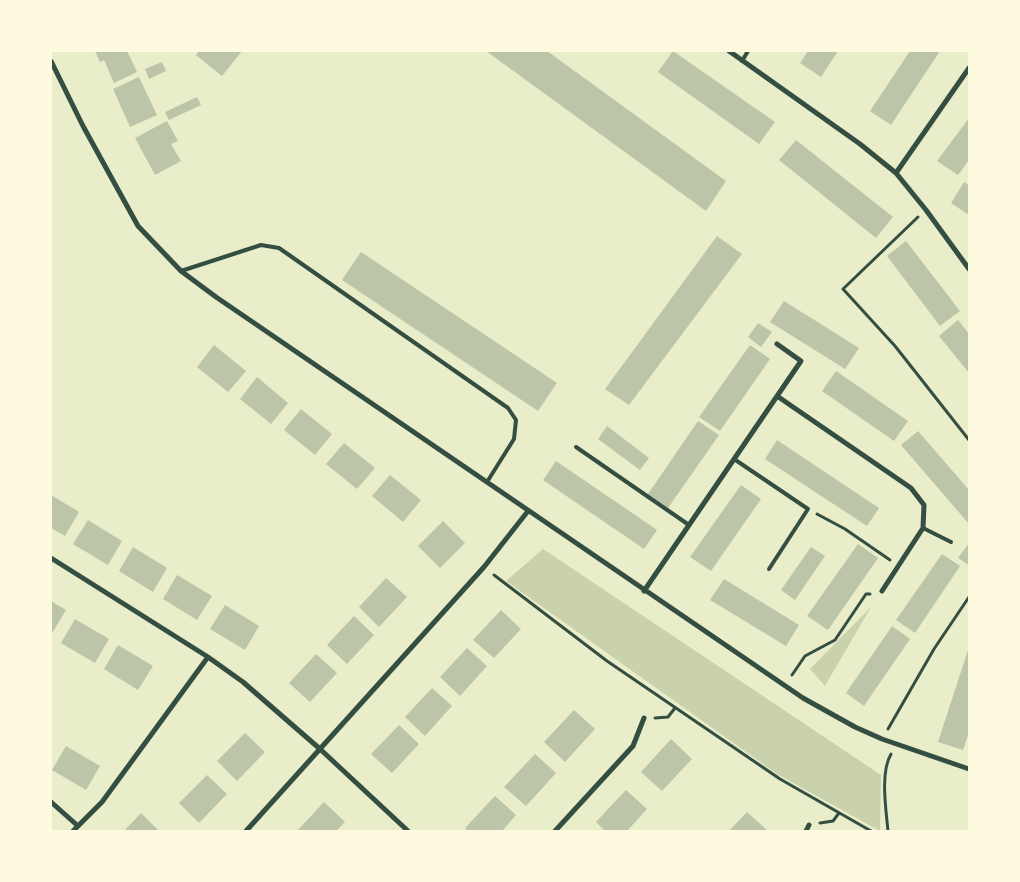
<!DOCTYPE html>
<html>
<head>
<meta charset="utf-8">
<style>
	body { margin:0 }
	#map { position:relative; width:1020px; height:882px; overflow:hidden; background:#e9edc9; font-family:Figtree,sans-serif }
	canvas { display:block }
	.frame { position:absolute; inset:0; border:52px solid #fefae0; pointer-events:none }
</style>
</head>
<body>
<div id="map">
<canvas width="1020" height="882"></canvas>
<div class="frame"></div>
</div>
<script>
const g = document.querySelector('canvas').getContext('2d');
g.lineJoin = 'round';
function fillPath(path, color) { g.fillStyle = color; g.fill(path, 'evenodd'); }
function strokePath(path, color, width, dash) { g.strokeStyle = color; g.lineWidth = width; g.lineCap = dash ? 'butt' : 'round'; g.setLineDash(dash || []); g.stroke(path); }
fillPath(new Path2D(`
	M 543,549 L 881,775 L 880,831 L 777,774 L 506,581 Z
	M 871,607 L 825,686 L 810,669 Z`), '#cad2ad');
fillPath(new Path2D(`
	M 95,51 L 127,51 L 137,72 L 114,83 L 104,60 L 100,62 Z
	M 199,51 L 242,51 L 222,76 L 196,55 Z
	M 486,51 L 547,51 L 726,181 L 706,211 Z
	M 673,51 L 775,122 L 759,144 L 658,72 Z
	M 808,51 L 838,51 L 821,77 L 800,63 Z
	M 910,51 L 940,51 L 891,125 L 870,111 Z
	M 162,62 L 166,71 L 149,79 L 145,69 Z
	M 139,77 L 157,115 L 130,127 L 113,89 Z
	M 197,97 L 201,105 L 169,120 L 165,112 Z
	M 969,118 L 969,160 L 958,175 L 937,161 Z
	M 167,121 L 178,141 L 171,144 L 181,161 L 155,175 L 135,138 Z
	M 796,140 L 893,217 L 876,238 L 779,160 Z
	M 964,182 L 969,185 L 969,215 L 951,203 Z
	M 717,236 L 742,254 L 629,405 L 605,389 Z
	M 906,241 L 960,311 L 940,326 L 887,256 Z
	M 361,252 L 557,383 L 538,411 L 342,280 Z
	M 784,301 L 859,348 L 845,369 L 770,322 Z
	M 958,320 L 969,334 L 969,373 L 939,336 Z
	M 758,323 L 772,332 L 761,347 L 748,337 Z
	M 214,345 L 246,371 L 228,392 L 197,367 Z
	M 750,345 L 770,359 L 720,431 L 699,417 Z
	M 836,371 L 908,421 L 894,441 L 822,391 Z
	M 257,377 L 288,403 L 271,424 L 240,399 Z
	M 301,409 L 332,434 L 315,455 L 284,430 Z
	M 698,421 L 719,435 L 668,508 L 648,494 Z
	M 607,426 L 649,458 L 640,470 L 598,439 Z
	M 918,431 L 969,490 L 969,524 L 901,445 Z
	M 777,440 L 879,508 L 867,526 L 765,459 Z
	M 344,443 L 375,468 L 357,489 L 326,464 Z
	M 556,461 L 657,530 L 644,549 L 543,480 Z
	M 390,475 L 421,500 L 403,522 L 372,496 Z
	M 741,485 L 761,499 L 711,571 L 690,557 Z
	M 51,495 L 79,512 L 65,536 L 51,528 Z
	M 88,520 L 122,541 L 108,565 L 73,544 Z
	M 443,521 L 465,543 L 440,568 L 418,546 Z
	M 969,543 L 969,565 L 958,558 Z
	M 858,544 L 878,558 L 828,630 L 807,616 Z
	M 133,547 L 167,568 L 153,592 L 119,571 Z
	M 811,547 L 825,556 L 795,600 L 781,590 Z
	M 942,554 L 960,566 L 915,633 L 896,620 Z
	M 177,575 L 212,596 L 197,620 L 163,599 Z
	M 386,578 L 407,597 L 379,627 L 359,607 Z
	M 724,579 L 799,625 L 786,646 L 710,600 Z
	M 51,601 L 66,610 L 51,635 Z
	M 225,605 L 259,626 L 245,650 L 210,629 Z
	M 501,610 L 521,629 L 494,658 L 473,640 Z
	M 354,616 L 374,635 L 347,664 L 327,645 Z
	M 75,619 L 109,639 L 95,663 L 61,643 Z
	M 892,626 L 910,639 L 864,706 L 846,693 Z
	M 118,645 L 153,666 L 138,690 L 104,669 Z
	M 969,647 L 969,732 L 963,750 L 938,742 Z
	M 467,648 L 487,666 L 460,696 L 440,677 Z
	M 316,654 L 337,673 L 310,702 L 289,683 Z
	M 432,688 L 452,706 L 425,736 L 405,717 Z
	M 574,710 L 595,729 L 565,762 L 544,742 Z
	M 399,725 L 419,744 L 392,773 L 371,754 Z
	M 245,733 L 265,752 L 237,781 L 217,761 Z
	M 671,739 L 692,759 L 662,791 L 641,772 Z
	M 66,746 L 100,766 L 86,790 L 52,770 Z
	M 535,754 L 556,773 L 526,806 L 504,787 Z
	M 207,775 L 227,794 L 199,823 L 179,803 Z
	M 626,790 L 647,809 L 627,831 L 605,831 L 596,822 Z
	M 495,796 L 516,815 L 502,831 L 468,831 L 465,828 Z
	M 324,802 L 345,822 L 336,831 L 297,831 Z
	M 747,812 L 768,831 L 729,831 Z
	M 141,813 L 159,831 L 124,831 Z`), '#bcc5a7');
strokePath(new Path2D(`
	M 918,217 L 843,289 L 895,346 L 969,440
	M 817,514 L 845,529 L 890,560
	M 494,575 L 607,661 L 780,779 L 871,831
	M 792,675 L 805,656 L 835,640 L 866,594 L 870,594
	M 655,718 L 668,717 L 675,708
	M 888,729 L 934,649 L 969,597
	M 820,823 L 833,821 L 839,813
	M 888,831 C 886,809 880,773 891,754`), '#344e41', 3);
strokePath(new Path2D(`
	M 742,61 L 748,51
	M 181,271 L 261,245 L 279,248 L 508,408 L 516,420 L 514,439 L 487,482
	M 576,447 L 689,525
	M 734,459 L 808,509 L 769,569
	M 923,528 L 951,542`), '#344e41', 4);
strokePath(new Path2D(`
	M 729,51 L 860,144 L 896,173 L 926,210 L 969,269
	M 51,61 L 83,126 L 138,226 L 181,271 L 216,297 L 803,698 L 855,727 L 882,739 L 969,769
	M 896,173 L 969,68
	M 777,396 L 911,488 L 924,505 L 923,528 L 882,591
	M 51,558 L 208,657 L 243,682 L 320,749 L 408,831
	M 644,591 L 801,361 L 777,344
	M 51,802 L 78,826
	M 73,831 L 102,802 L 208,657
	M 246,831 L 484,567 L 528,511
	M 555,831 L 633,746 L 644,718
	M 806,831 L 809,825`), '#344e41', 5);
</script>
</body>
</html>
